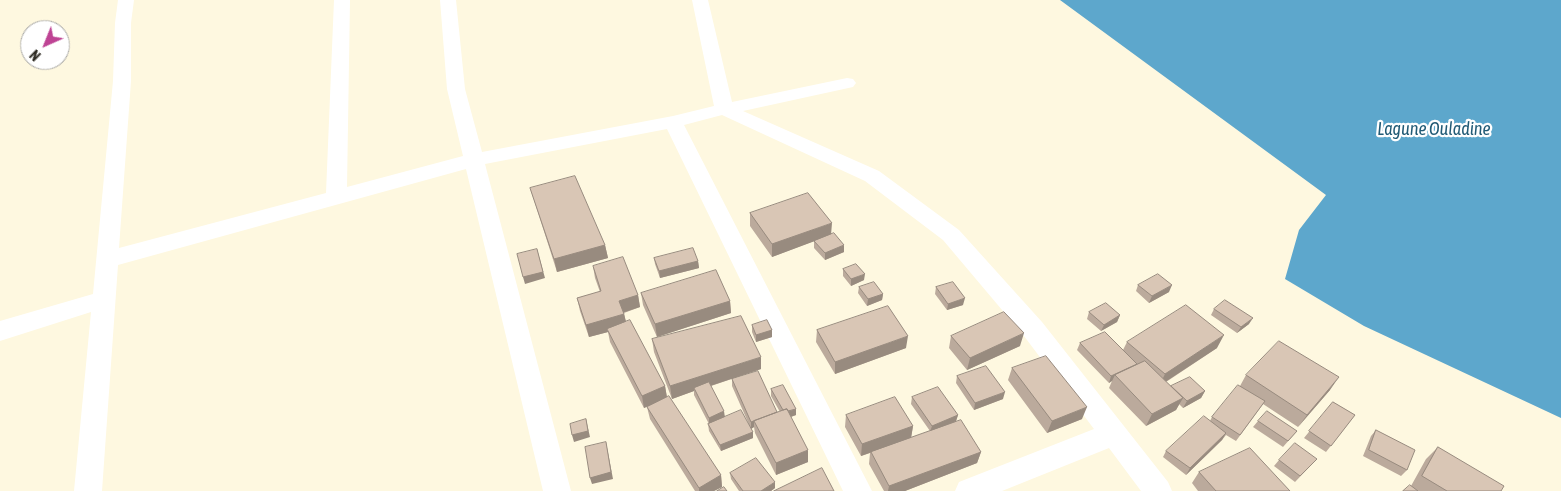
<!DOCTYPE html>
<html>
<head>
<meta charset="utf-8">
<style>
	body { margin:0 }
	#map { position:relative; width:1561px; height:491px; overflow:hidden; background:#fef8e0; font-family:"Asap Condensed",sans-serif }
	canvas { display:block }
	.north { position:absolute; left:20px; top:20px; width:50px; height:50px; box-sizing:border-box; background:#fff; border:1px solid #abaaa7; border-radius:50%; rotate:224deg; font-size:14px; font-weight:700; line-height:20px; text-align:center; color:#2e2b23 }
	.north::after { content:''; display:block; margin:auto; width:18px; height:22px; background:#be4394; clip-path:polygon(50% 0,100% 100%,50% 72%,0 100%) }
</style>
</head>
<body>
<div id="map">
<canvas width="1561" height="491"></canvas>
<div class="north">N</div>
</div>
<script>
const g = document.querySelector('canvas').getContext('2d');
g.lineJoin = 'round';
function fillPath(path, color) { g.fillStyle = color; g.fill(path, 'evenodd'); }
function strokePath(path, color, width, dash) { g.strokeStyle = color; g.lineWidth = width; g.lineCap = dash ? 'butt' : 'round'; g.setLineDash(dash || []); g.stroke(path); }
function label(font, color, halo, rows, align = 'center') {
  g.font = font + ' "Asap Condensed",sans-serif'; g.lineWidth = 4.5; g.setLineDash([]); g.textBaseline = 'middle'; g.strokeStyle = halo; g.fillStyle = color; for (const [text, x, y, turn = 0] of rows) {
    g.save(); g.translate(x, y); g.rotate((+turn || 0) * Math.PI / 180); g.textAlign = isNaN(turn) ? turn : align; if (halo) g.strokeText(text, 0, 0); g.fillText(text, 0, 0); g.restore();
  }
}
fillPath(new Path2D(`
	M 1060,0 L 1561,0 L 1561,418 L 1364,326 L 1285,279 L 1299,230 L 1326,195 Z`), '#5da7cc');
fillPath(new Path2D(`
	M 118,0 L 134,0 L 131,23 L 131,81 L 119,248 L 326,193 L 334,0 L 350,0 L 347,187 L 463,156 L 447,89 L 440,0 L 456,0 L 465,89 L 482,152 L 673,116 L 714,106 L 692,0 L 708,0 L 732,102 L 847,78 L 853,79 L 856,83 L 853,87 L 743,111 L 879,171 L 959,230 L 1042,322 L 1168,482 L 1172,491 L 1141,491 L 1109,448 L 1002,491 L 955,491 L 959,482 L 1094,429 L 1024,336 L 943,240 L 865,181 L 722,115 L 684,125 L 872,491 L 843,491 L 667,129 L 485,164 L 571,491 L 543,491 L 466,169 L 118,265 L 102,491 L 74,491 L 91,312 L 0,341 L 0,321 L 93,294 L 113,81 L 115,23 Z`), '#fff');
fillPath(new Path2D(`
	M 530,188 L 605,245 L 608,258 L 557,272 L 534,200 Z
	M 750,213 L 831,234 L 844,252 L 825,260 L 814,248 L 814,241 L 772,257 L 750,226 Z
	M 654,258 L 698,261 L 699,268 L 660,278 L 655,264 Z
	M 593,266 L 638,295 L 640,307 L 624,313 L 626,322 L 665,386 L 667,397 L 721,475 L 722,487 L 714,491 L 695,491 L 650,419 L 647,407 L 654,403 L 644,408 L 610,342 L 608,332 L 589,337 L 580,311 L 577,298 L 600,292 L 595,278 Z
	M 843,269 L 864,280 L 851,286 L 843,276 Z
	M 1138,285 L 1169,292 L 1149,303 L 1136,291 Z
	M 859,287 L 883,294 L 882,300 L 867,306 L 858,293 Z
	M 936,287 L 963,305 L 947,310 L 935,294 Z
	M 641,293 L 730,301 L 731,313 L 657,337 L 643,305 Z
	M 1214,309 L 1249,324 L 1237,333 L 1211,315 Z
	M 1089,312 L 1120,315 L 1117,322 L 1101,331 L 1087,319 Z
	M 752,325 L 772,330 L 772,337 L 756,342 L 752,332 Z
	M 817,330 L 906,348 L 835,374 L 816,342 Z
	M 951,336 L 1020,346 L 967,370 L 949,348 Z
	M 652,339 L 761,369 L 711,386 L 725,417 L 753,432 L 753,438 L 721,451 L 709,431 L 708,424 L 709,424 L 694,395 L 694,391 L 672,399 L 654,352 Z
	M 1127,342 L 1217,348 L 1166,382 L 1171,386 L 1205,391 L 1201,398 L 1183,408 L 1179,404 L 1176,410 L 1146,426 L 1109,388 L 1112,381 L 1109,383 L 1077,350 L 1080,343 L 1123,350 Z
	M 1012,368 L 1082,419 L 1047,433 L 1008,380 Z
	M 1246,375 L 1330,390 L 1298,427 L 1263,404 L 1236,441 L 1226,435 L 1222,440 L 1186,475 L 1163,457 L 1166,451 L 1210,421 L 1212,417 L 1240,386 Z
	M 957,376 L 1003,399 L 974,410 L 956,383 Z
	M 732,379 L 777,412 L 780,412 L 771,396 L 771,389 L 796,409 L 796,415 L 791,417 L 808,462 L 776,475 L 755,433 L 754,427 L 751,429 L 732,386 Z
	M 912,397 L 958,415 L 956,421 L 981,452 L 977,463 L 905,491 L 884,491 L 869,464 L 870,453 L 861,456 L 845,427 L 846,415 L 913,426 L 911,438 L 885,447 L 930,431 L 911,404 Z
	M 1333,402 L 1355,415 L 1326,452 L 1304,438 Z
	M 1258,421 L 1297,431 L 1283,447 L 1253,427 Z
	M 1376,430 L 1407,470 L 1401,476 L 1363,456 L 1371,436 Z
	M 1438,447 L 1501,491 L 1403,491 L 1411,486 L 1426,459 Z
	M 1317,459 L 1295,482 L 1274,466 L 1279,460 Z
	M 1199,472 L 1290,491 L 1198,491 L 1192,483 Z
	M 730,473 L 775,488 L 771,491 L 739,491 L 731,479 Z`), '#bbaa9c');
fillPath(new Path2D(`
	M 832,223 L 831,235 L 772,257 L 772,244 Z
	M 605,245 L 608,258 L 557,272 L 554,259 Z
	M 844,245 L 844,252 L 825,260 L 825,253 Z
	M 537,249 L 545,278 L 525,284 L 523,277 Z
	M 698,261 L 699,268 L 660,278 L 659,271 Z
	M 865,274 L 864,280 L 851,286 L 851,279 Z
	M 1172,285 L 1169,292 L 1149,303 L 1152,296 Z
	M 883,294 L 882,300 L 867,306 L 868,299 Z
	M 638,295 L 640,307 L 622,313 L 619,301 Z
	M 965,298 L 963,305 L 947,310 L 948,304 Z
	M 730,301 L 731,313 L 657,337 L 655,324 Z
	M 624,314 L 627,326 L 607,329 L 608,332 L 589,337 L 586,325 Z
	M 1120,315 L 1117,322 L 1101,331 L 1104,325 Z
	M 1253,318 L 1249,324 L 1237,333 L 1241,327 Z
	M 772,330 L 772,337 L 756,342 L 756,335 Z
	M 1024,333 L 1020,346 L 967,370 L 970,358 Z
	M 1224,335 L 1217,348 L 1159,386 L 1165,374 Z
	M 908,336 L 906,348 L 835,374 L 835,362 Z
	M 761,357 L 761,369 L 695,391 L 694,388 L 694,391 L 672,399 L 670,386 Z
	M 1137,364 L 1115,375 L 1112,381 L 1109,383 L 1111,376 Z
	M 1339,377 L 1330,390 L 1298,427 L 1307,415 Z
	M 665,386 L 667,398 L 644,408 L 642,396 Z
	M 1205,391 L 1201,398 L 1183,408 L 1187,401 Z
	M 1005,392 L 1003,399 L 974,410 L 975,403 Z
	M 1183,398 L 1176,410 L 1146,426 L 1152,414 Z
	M 1087,407 L 1082,419 L 1047,433 L 1052,421 Z
	M 796,409 L 796,415 L 784,419 L 784,413 Z
	M 724,411 L 725,418 L 709,424 L 709,418 Z
	M 778,413 L 754,421 L 754,427 L 751,429 L 751,422 Z
	M 958,415 L 956,421 L 930,432 L 932,426 Z
	M 586,419 L 590,437 L 574,442 L 572,435 Z
	M 913,426 L 911,438 L 861,456 L 862,444 Z
	M 753,432 L 753,438 L 721,451 L 720,445 Z
	M 1226,433 L 1222,440 L 1186,475 L 1190,468 Z
	M 606,442 L 613,479 L 592,484 L 590,478 Z
	M 808,450 L 808,462 L 776,475 L 776,463 Z
	M 981,452 L 977,463 L 905,491 L 888,491 L 889,486 Z
	M 721,475 L 722,487 L 714,491 L 699,491 L 699,488 Z
	M 775,482 L 775,488 L 771,491 L 761,491 Z`), '#988b7f');
const building = new Path2D(`
	M 575,176 L 605,245 L 554,259 L 530,188 Z
	M 808,193 L 832,223 L 772,244 L 750,213 Z
	M 834,233 L 844,245 L 825,253 L 814,241 Z
	M 693,248 L 698,261 L 659,271 L 654,258 Z
	M 537,249 L 543,272 L 523,277 L 517,254 Z
	M 623,257 L 638,295 L 619,301 L 624,314 L 586,325 L 577,298 L 601,291 L 593,266 Z
	M 856,264 L 865,274 L 851,279 L 843,269 Z
	M 716,270 L 730,301 L 655,324 L 641,293 Z
	M 1158,274 L 1172,285 L 1152,296 L 1138,285 Z
	M 874,282 L 883,294 L 868,299 L 859,287 Z
	M 953,282 L 965,298 L 948,304 L 936,287 Z
	M 1225,300 L 1253,318 L 1241,327 L 1214,309 Z
	M 1106,303 L 1120,315 L 1104,325 L 1089,312 Z
	M 1186,305 L 1224,335 L 1165,374 L 1127,342 Z
	M 888,306 L 908,336 L 835,362 L 817,330 Z
	M 1004,312 L 1024,333 L 970,358 L 951,336 Z
	M 741,316 L 761,357 L 670,386 L 652,339 Z
	M 630,320 L 665,386 L 642,396 L 607,329 Z
	M 767,320 L 772,330 L 756,335 L 752,325 Z
	M 1105,332 L 1137,364 L 1111,376 L 1080,343 Z
	M 1279,341 L 1339,377 L 1307,415 L 1246,375 Z
	M 1046,356 L 1087,407 L 1052,421 L 1012,368 Z
	M 1145,361 L 1183,398 L 1152,414 L 1115,375 Z
	M 986,366 L 1005,392 L 975,403 L 957,376 Z
	M 758,371 L 777,412 L 751,422 L 732,379 Z
	M 1190,377 L 1205,391 L 1187,401 L 1171,386 Z
	M 709,382 L 724,411 L 709,418 L 694,388 Z
	M 783,385 L 796,409 L 788,411 L 787,409 L 783,410 L 771,389 Z
	M 1238,385 L 1265,401 L 1240,435 L 1212,417 Z
	M 938,387 L 958,415 L 932,426 L 912,397 Z
	M 669,396 L 721,475 L 699,488 L 647,407 Z
	M 895,397 L 913,426 L 862,444 L 846,415 Z
	M 1333,402 L 1355,415 L 1331,446 L 1309,431 Z
	M 787,409 L 808,450 L 776,463 L 754,421 Z
	M 741,410 L 753,432 L 720,445 L 708,424 Z
	M 1267,411 L 1297,431 L 1288,441 L 1258,421 Z
	M 1204,416 L 1226,433 L 1190,468 L 1166,451 Z
	M 586,419 L 588,431 L 572,435 L 570,424 Z
	M 961,420 L 981,452 L 889,486 L 871,452 Z
	M 1376,430 L 1415,450 L 1407,470 L 1369,450 Z
	M 606,442 L 611,472 L 590,478 L 585,447 Z
	M 1295,443 L 1317,459 L 1300,476 L 1279,460 Z
	M 1438,447 L 1504,486 L 1501,491 L 1447,491 L 1422,476 Z
	M 1250,448 L 1290,491 L 1216,491 L 1199,472 Z
	M 756,458 L 775,482 L 761,491 L 743,491 L 730,473 Z
	M 822,468 L 834,491 L 774,491 Z
	M 1410,485 L 1418,491 L 1403,491 Z
	M 724,487 L 727,491 L 717,491 Z`);
fillPath(building, '#d9c6b5');
strokePath(building, '#988b7f', 1);
label('italic 18px', '#225b76', '#fff', [
	["Lagune Ouladine",1434,129]
]);
</script>
</body>
</html>
